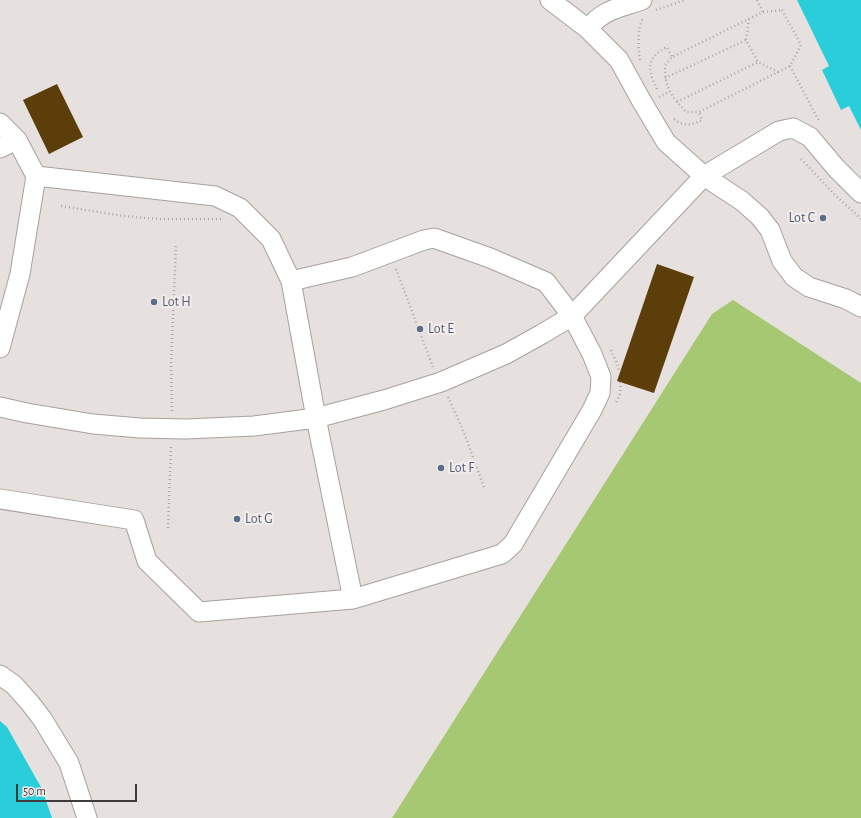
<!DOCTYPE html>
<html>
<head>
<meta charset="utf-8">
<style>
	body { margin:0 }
	#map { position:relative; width:861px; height:818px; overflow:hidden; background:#e6e0de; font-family:"Alegreya Sans",sans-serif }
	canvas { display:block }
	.scale { position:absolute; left:16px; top:784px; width:121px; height:18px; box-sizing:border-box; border:2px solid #3e3b3a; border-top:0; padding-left:5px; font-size:12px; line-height:14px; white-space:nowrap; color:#3e3b3a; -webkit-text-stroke:3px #f4edeb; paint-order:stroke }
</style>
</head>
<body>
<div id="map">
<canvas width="861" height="818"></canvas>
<div class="scale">50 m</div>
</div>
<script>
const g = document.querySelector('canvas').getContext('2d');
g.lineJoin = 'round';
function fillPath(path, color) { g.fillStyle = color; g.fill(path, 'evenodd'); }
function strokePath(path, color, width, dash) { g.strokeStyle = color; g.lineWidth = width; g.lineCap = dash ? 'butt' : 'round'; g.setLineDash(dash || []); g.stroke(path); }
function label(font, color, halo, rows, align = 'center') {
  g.font = font + ' "Alegreya Sans",sans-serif'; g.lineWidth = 4; g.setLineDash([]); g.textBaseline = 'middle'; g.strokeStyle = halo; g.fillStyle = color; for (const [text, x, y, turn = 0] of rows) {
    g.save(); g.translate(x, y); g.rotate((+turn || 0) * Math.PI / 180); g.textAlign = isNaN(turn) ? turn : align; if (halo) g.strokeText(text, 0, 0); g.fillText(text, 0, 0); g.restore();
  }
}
fillPath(new Path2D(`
	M 733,300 L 861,383 L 861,818 L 392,818 L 712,314 Z`), '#a6c872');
fillPath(new Path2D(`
	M 797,0 L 861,0 L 861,130 L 849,106 L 841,110 L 822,70 L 829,66 Z
	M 0,721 L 7,727 L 42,789 L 52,818 L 0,818 Z`), '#29ceda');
fillPath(new Path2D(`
	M 57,84 L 83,137 L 49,154 L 23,100 Z
	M 657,264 L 694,277 L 654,393 L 617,381 Z`), '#5b3e0a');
const minor = new Path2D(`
	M 550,0 L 588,29 L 619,60 L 641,100 L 666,142 L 704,176 L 742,201 L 760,217 L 770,230 L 782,261 L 794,277 L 809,287 L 846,299 L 861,307
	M 588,29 C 603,9 620,8 642,0
	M 0,123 L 17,140 L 36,176 L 20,274 L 0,348
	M 0,148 L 17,140
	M 36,176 L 215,196 L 240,208 L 271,239 L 291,281 L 316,418 L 353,599
	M 0,407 L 27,413 L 93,424 L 140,428 L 186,429 L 254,426 L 316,418 L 384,400 L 441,382 L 506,354 L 542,334 L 572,316 L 704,176 L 779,131 L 793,128 L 810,137 L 836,168 L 861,193
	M 0,499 L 134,520 L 147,561 L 199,612 L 353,599 L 502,554 L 513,544 L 592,410 L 600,393 L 601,377 L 592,354 L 572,316 L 546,282 L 490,258 L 434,238 L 424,240 L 352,267 L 291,281
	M 0,675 L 14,685 L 30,703 L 43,720 L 69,763 L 87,818`);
strokePath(minor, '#a7a19e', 21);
strokePath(new Path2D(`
	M 757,0 L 763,12
	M 656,10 L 685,0
	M 782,10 L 801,45 L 790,66 L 699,112 L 686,112 C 671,95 665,89 665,65 L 672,57 L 763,12 Z
	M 749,19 L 746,40 L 758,62 L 778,72
	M 640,60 C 638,46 637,31 643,18
	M 790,66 L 819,121
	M 665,78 L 746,40
	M 657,89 C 647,69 646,58 667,47 L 672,57
	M 659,97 L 669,92
	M 677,102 L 758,62
	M 674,119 C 683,127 693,125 702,120 L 699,112
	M 801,159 L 834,194 L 861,219
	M 61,206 L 124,216 L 159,219 L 221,219
	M 396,269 L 433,367
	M 611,350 L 618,366 L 619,371
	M 448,397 L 463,430 L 484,487
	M 616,402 C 621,395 621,388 620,380
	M 172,411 L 171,365 L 176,245
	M 168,528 L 171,447`), '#ada8a7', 2.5, [1, 3]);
strokePath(minor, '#fff', 19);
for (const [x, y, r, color] of [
	[823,218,4,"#5c6f8a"],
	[154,302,4,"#5c6f8a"],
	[420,329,4,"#5c6f8a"],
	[441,468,4,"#5c6f8a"],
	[237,519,4,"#5c6f8a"]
]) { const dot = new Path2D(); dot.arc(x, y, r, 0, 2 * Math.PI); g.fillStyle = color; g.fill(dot); strokePath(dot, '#f4edeb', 1.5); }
label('14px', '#4e5e75', '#f4edeb', [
	["Lot C",815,218,"right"],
	["Lot H",162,302],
	["Lot E",428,329],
	["Lot F",449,468],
	["Lot G",245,519]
], 'left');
</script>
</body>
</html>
